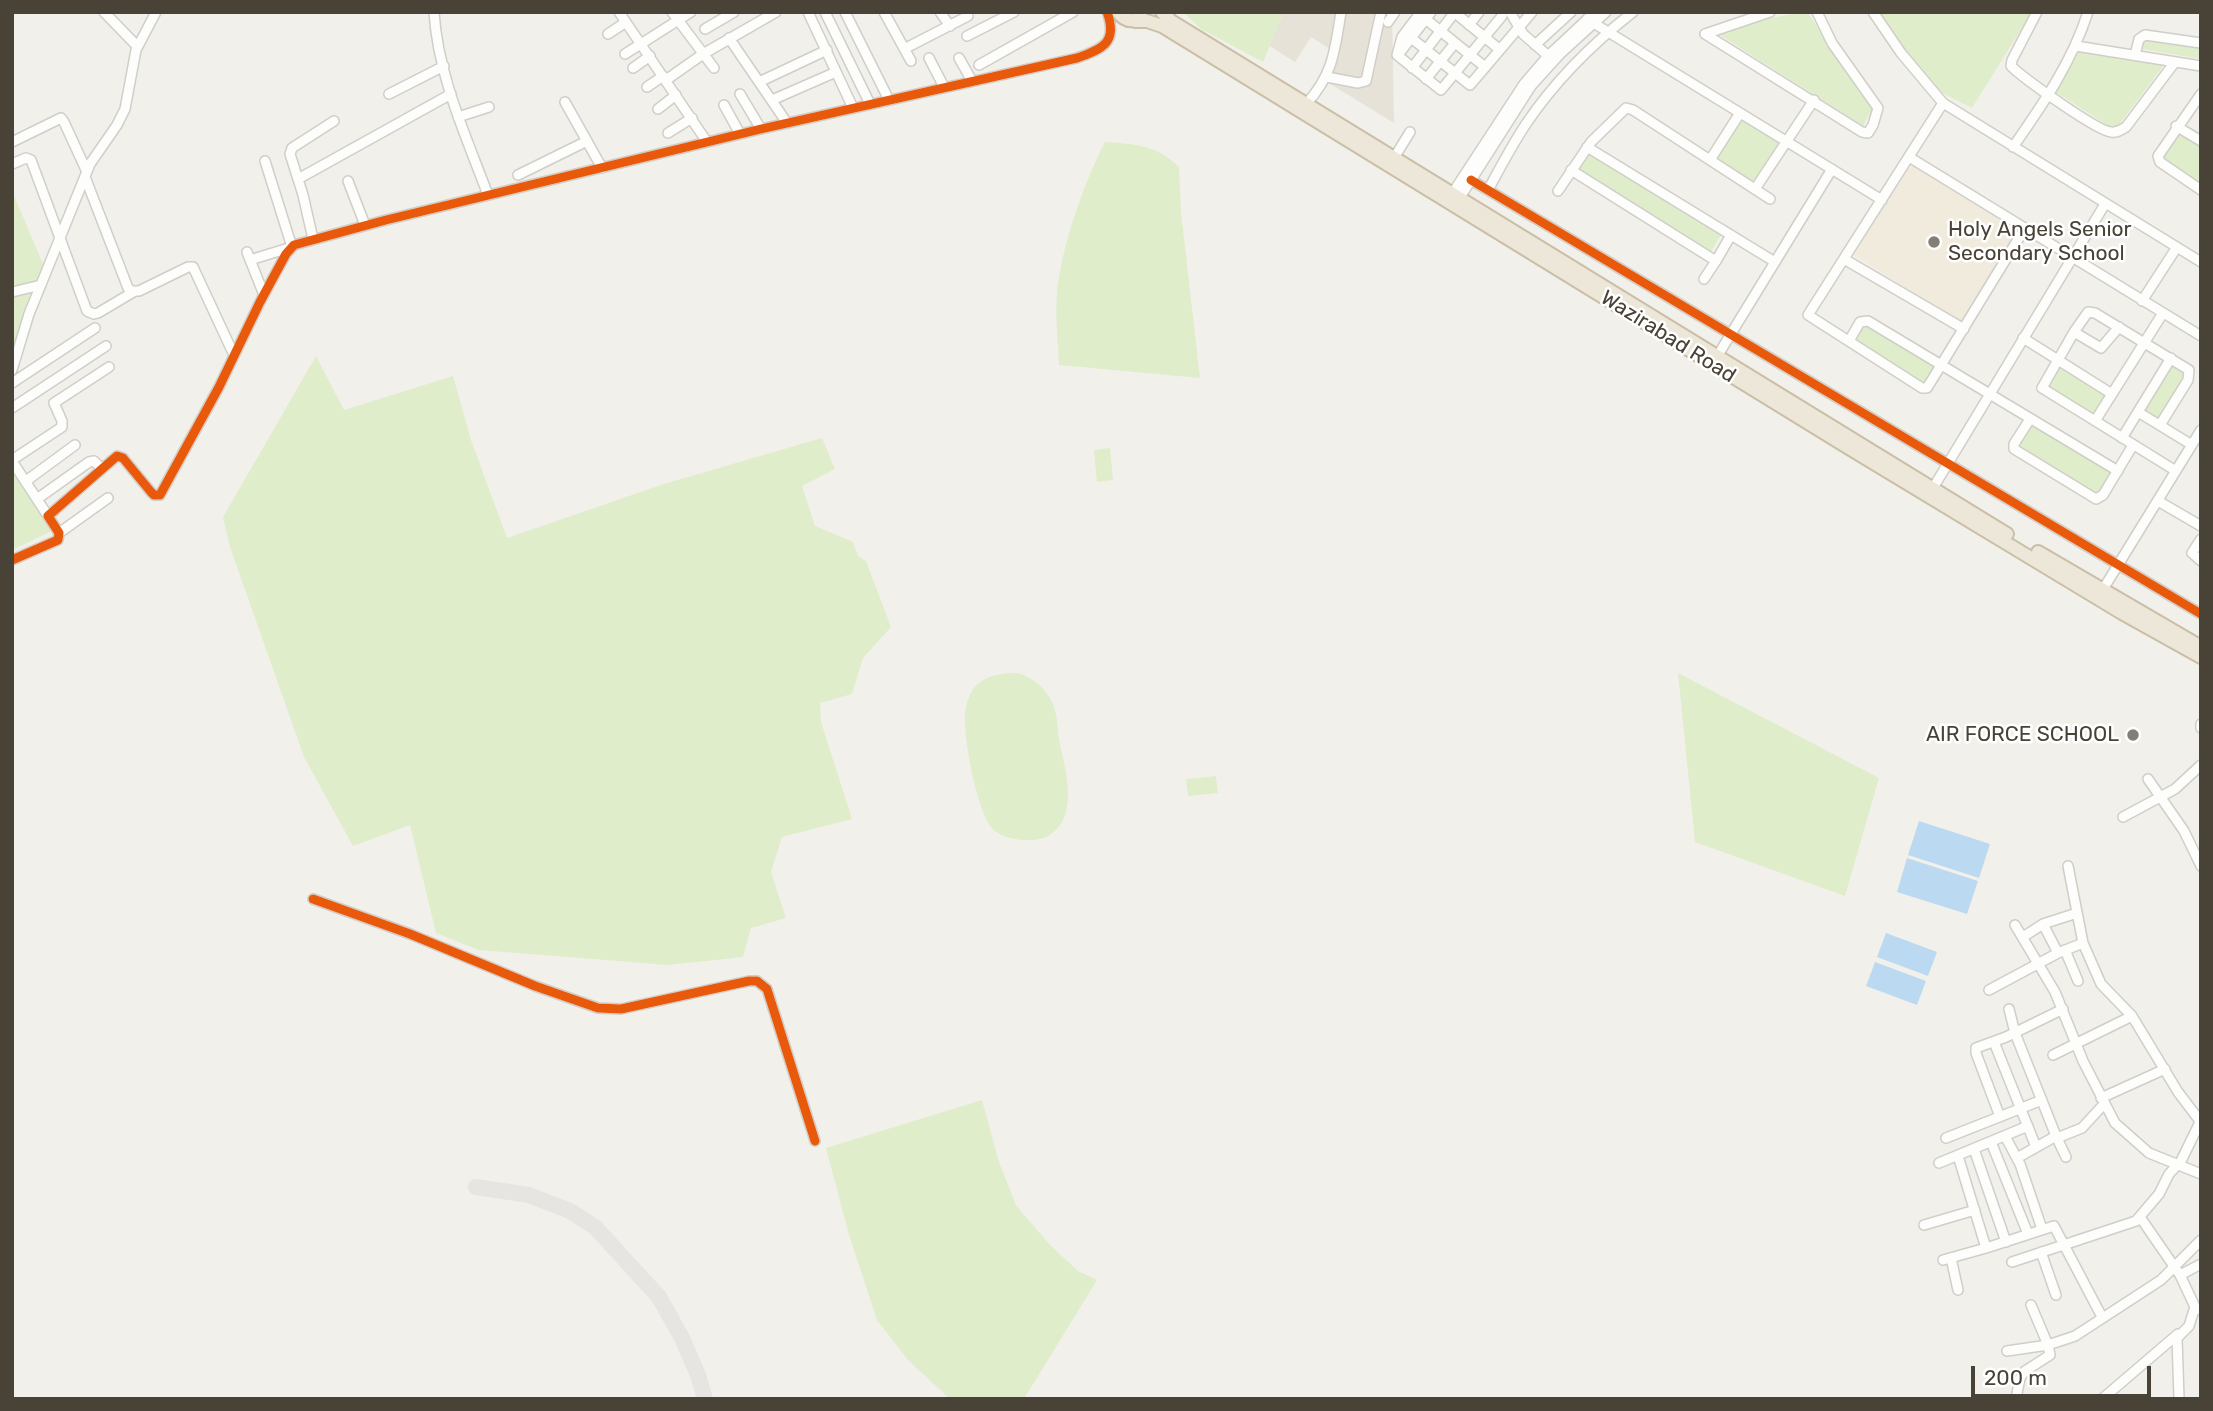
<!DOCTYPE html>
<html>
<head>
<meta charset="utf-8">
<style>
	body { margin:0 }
	#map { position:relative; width:2213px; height:1411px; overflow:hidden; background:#f2f0eb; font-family:Rubik,sans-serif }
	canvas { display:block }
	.frame { position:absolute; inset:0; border:14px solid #494237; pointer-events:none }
	.scale { position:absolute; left:1971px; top:1366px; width:180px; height:32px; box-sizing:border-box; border:4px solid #494237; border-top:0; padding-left:9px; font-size:21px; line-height:24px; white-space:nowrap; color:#494237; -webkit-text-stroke:5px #fff; paint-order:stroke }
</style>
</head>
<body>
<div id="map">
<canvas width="2213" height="1411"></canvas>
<div class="frame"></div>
<div class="scale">200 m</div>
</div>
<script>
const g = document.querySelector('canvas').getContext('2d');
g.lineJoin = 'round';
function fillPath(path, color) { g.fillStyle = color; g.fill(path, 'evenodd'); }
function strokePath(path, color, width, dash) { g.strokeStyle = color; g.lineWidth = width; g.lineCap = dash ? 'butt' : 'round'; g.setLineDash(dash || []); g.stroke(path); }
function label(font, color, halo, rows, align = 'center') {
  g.font = font + ' Rubik,sans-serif'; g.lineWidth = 5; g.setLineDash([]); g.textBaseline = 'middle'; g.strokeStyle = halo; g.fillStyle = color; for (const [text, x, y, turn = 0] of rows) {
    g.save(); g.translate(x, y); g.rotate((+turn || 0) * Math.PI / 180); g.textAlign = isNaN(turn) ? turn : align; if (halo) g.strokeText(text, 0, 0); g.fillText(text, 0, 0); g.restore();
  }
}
fillPath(new Path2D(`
	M 1216,12 L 1392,12 L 1394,123 L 1319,77 L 1333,51 L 1311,37 L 1295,62 Z`), '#e6e2d8');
fillPath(new Path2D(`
	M 1908,160 L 2021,229 L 1962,322 L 1850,253 Z`), '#f0ebdd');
fillPath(new Path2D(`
	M 1183,12 L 1280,12 L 1283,15 L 1263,62 L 1201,29 Z
	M 1800,12 L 1807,12 L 1873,108 L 1863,126 L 1720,35 L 1763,20 Z
	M 1879,12 L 2032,12 L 1972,108 L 1942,93 L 1888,30 Z
	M 2140,35 L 2201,44 L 2201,59 L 2136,48 Z
	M 2079,49 L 2167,61 L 2115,130 L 2054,91 Z
	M 1742,118 L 1781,143 L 1755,184 L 1715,159 Z
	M 2178,131 L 2201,145 L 2201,184 L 2158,157 Z
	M 1105,142 C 1135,144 1157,145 1179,167 L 1181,212 L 1200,378 L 1059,365 C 1058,341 1055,316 1057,293 C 1061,248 1084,182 1105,142 Z
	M 1588,153 L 1721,235 L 1710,253 L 1577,170 Z
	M 12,191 L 43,264 L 12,351 Z
	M 1863,320 L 1936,366 L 1925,383 L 1852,337 Z
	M 316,356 L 344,410 L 453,376 L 471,440 L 507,538 L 664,484 L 822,438 L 835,469 L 802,486 L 815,526 L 853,542 L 858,556 L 866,561 L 891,627 L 863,658 L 852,694 L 820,703 L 821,722 L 852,819 L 782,837 L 771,872 L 786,918 L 751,928 L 743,957 L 668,965 L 479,950 L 436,933 L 410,825 L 353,846 L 304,757 L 230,547 L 223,517 Z
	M 2056,362 L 2106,394 L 2092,416 L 2042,385 Z
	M 2171,362 L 2188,374 L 2159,419 L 2142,408 Z
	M 2029,422 L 2113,473 L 2098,497 L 2015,446 Z
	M 1110,448 L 1113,480 L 1097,482 L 1094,450 Z
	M 12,464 L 54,530 L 12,550 Z
	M 1018,673 C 1034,678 1046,688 1053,704 C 1057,714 1058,729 1059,740 C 1065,769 1080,815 1050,835 C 1036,844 1006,841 994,830 C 977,815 963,735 965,713 C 966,705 969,694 974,688 C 984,675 1003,673 1018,673 Z
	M 1678,673 L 1879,778 L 1845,896 L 1695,842 Z
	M 1216,776 L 1218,793 L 1188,796 L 1186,779 Z
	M 982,1100 L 999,1162 L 1016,1205 L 1049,1244 L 1078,1271 L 1097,1280 L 1024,1399 L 950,1399 L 908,1360 L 877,1320 L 849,1235 L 826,1148 Z`), '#dfedcb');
fillPath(new Path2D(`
	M 1919,821 L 1990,844 L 1979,878 L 1908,855 Z
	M 1907,858 L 1978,881 L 1967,914 L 1897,892 Z
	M 1886,933 L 1937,952 L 1928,976 L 1877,957 Z
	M 1875,962 L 1926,981 L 1917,1005 L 1866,986 Z`), '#bbdaf1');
strokePath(new Path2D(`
	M 476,1187 L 529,1195 L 570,1211 L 595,1227 L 659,1297 L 682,1338 L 698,1375 L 705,1399`), '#e6e5e2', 16);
const minor = new Path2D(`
	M 104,12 L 137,46
	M 434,12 C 438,76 466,136 488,195
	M 619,12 L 707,142
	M 672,12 L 714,68
	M 808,12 L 853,108
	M 825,12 L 870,104
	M 845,12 L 889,100
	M 884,12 L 911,61
	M 940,12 L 950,26
	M 1417,12 L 1485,67
	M 1421,12 L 1402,37 L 1397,55 L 1441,90 L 1502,16
	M 1454,12 L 1499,49
	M 1510,12 L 1523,34 L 1553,60
	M 1873,12 L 1901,53 L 1943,103 L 2201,262
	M 2037,12 L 2012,60 L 2011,66 C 2023,78 2097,131 2111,132 C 2117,133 2121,130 2126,127 L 2175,62
	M 1587,19 L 1882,200
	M 1388,22 L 1395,12
	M 1469,25 L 1479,12
	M 705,29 L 734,12
	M 1405,33 L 1470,85 L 1532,12
	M 608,34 L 626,22
	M 1705,34 L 1862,132 L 1868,133 L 1873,125 L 1878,108 L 1832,43 L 1817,12
	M 1705,34 L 1770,12
	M 967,36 L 1014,12
	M 729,38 L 787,123
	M 1535,45 L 1571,12
	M 2076,46 L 2201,66
	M 906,48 L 968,16
	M 625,54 L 691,12
	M 1398,55 L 1431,12
	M 2135,55 L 2139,39 L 2145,35 L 2201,43
	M 929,58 L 944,87
	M 959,58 L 972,81
	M 979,65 L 1073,12
	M 633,68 L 650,56
	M 1412,68 L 1455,12
	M 1327,77 L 1358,83 L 1366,81 L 1381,12
	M 1426,79 L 1455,43
	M 666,80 L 703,54 L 776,12
	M 759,82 L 827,50
	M 647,87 L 663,76
	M 389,94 L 444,66
	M 740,94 L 761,129
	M 2201,94 L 2158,156 L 2160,162 L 2201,190
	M 772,100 L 836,72
	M 565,102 L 602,168
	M 1943,103 L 1808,315 L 1922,388 L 1927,388 L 2025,228
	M 1306,104 C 1333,75 1335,50 1341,12
	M 724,105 L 740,134
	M 658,109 L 676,95
	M 458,117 L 489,107
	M 2176,126 L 2201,141
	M 668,133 L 692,118
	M 12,142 L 61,118 L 64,122 L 87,172
	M 1587,147 L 1775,262
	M 2013,147 C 2043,104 2072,62 2088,12
	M 1909,157 L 2201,336
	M 1394,158 L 1410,132
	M 1710,160 L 1740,113
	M 12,164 L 26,158 L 31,160 L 87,311 L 94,314 L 98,313 L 135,291
	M 1571,170 L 1716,261 L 1731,235
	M 518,175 L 587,141
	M 85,177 L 128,288 L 131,291 L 139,291 L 188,267 L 193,267 L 234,355
	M 298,179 L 451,94
	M 1471,180 L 2201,614
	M 348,181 L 365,225
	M 1755,189 L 1814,100
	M 1488,190 C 1500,168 1512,145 1526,124 C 1555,81 1592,44 1633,12
	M 1558,191 L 1591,142 L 1626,108 L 1633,110 L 1770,199
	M 1450,197 L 1524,84 L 1548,56 L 1595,12
	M 1457,202 L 1531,86 L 1560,54 L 1606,12
	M 313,239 L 303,195 L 290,154 L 292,148 L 334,121
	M 247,252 L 264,295
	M 1844,259 L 1964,329
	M 250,260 L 292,247 L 265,161
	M 1704,279 L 1716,261
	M 12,292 L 41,285
	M 2142,301 L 2177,247
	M 2074,332 L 2101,348 L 2119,327
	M 2023,338 L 2112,394
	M 1849,341 L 1860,322 L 1868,321 L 2118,471
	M 1718,355 L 1832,169
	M 12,370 L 29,314 L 90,164 L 117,125 L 125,109 L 136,50 L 156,12
	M 12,383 L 95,328
	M 12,408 L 106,346
	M 2138,412 L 2192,445
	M 2030,419 L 2014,444 L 2014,449 L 2096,499 L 2103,495 L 2133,445
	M 2095,421 L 2163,313
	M 2160,425 L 2188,380 L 2189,370 L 2095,313 L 2088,312 L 2074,332 L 2042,388 L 2176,471
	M 2122,438 L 2171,358
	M 12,460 L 62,427 L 62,421 L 54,403 L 109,367
	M 12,461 L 48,516
	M 26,481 L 75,445
	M 1930,493 L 2105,204
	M 37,499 L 89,462 L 94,461 L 101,468
	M 2158,501 L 2201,526
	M 59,533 L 108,498
	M 2201,539 L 2192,553 L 2201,561
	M 12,560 L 58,540 L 59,533 L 48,516 L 117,456 L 123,458 L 151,492 L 154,495 L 160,495 L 219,387 L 260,302 L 286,254 L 294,245 L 386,220 L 761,129 L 1077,58 C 1103,49 1118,42 1107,12
	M 2102,591 L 2201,430
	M 2201,724 L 2201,728
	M 2148,779 L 2184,831 L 2201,866
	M 2123,817 L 2175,789 L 2201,765
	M 2068,866 L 2083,943 L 2101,984 L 2132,1016 L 2178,1092 L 2200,1121
	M 313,899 L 410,934 L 535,986 L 598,1008 L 621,1009 L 749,981 L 757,981 L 767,989 L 815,1141
	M 2043,924 L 2058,953
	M 2015,925 L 2055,992 L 2083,1061 L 2115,1123 L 2149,1153 L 2201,1174
	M 2023,937 L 2043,924 L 2077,913
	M 2065,950 L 2078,981
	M 1989,990 L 2058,953 L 2083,943
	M 2009,1009 L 2015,1033 L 2056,1136
	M 1994,1042 L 2036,1147
	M 2053,1055 L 2132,1016
	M 2101,1098 L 2165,1069
	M 2000,1117 L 1976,1053 L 1976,1048 L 2006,1037 L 2063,1009
	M 2005,1136 L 2020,1164 L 2042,1229
	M 1946,1138 L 2042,1100
	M 2057,1138 L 2082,1128 L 2104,1104
	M 1991,1142 L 2028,1234
	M 1974,1149 L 2006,1242
	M 1958,1156 L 1986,1248 L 2054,1226 L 2102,1317
	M 2017,1158 L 2056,1136 L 2066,1157
	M 1939,1163 L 2028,1126
	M 2140,1217 L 2180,1275 L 2196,1309
	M 1924,1225 L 1975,1210
	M 2041,1252 L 2056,1295
	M 1951,1258 L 1958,1290
	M 1943,1260 L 1986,1248
	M 2012,1262 L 2136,1221 L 2159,1194 L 2169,1174 L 2181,1161 L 2201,1120
	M 2180,1275 L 2201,1264
	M 2007,1351 L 2048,1345 L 2075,1336 L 2161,1280 L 2201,1240
	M 2016,1399 L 2020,1378 L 2025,1371 L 2050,1355 L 2048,1345 L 2031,1305
	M 2102,1399 L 2178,1334
	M 2179,1399 L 2177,1338 L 2189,1326 L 2194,1310 L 2199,1309`);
const highway = new Path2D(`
	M 1118,12 C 1124,21 1132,22 1142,18
	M 1162,12 L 1171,21 L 2007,534
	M 1135,21 L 1147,21 L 1162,26 L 1852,450 L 2122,613 L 2201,657
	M 2038,552 L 2201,647`);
strokePath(minor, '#d0cec8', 12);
strokePath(highway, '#cabea6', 16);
strokePath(minor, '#fdfdfc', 9);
strokePath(highway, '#ede7d9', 12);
strokePath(new Path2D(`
	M 1471,180 L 2201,614
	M 12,560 L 58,540 L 59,533 L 48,516 L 117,456 L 123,458 L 151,492 L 154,495 L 160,495 L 219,387 L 260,302 L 286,254 L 294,245 L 386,220 L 761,129 L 1077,58 C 1103,49 1118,42 1107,12
	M 313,899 L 410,934 L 535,986 L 598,1008 L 621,1009 L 749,981 L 757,981 L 767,989 L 815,1141`), '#e8590c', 9);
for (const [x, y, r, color] of [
	[1934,242,7,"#847f76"],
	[2133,735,7,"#847f76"]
]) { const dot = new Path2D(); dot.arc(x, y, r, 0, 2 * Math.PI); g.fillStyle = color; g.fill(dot); strokePath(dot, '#fff', 2.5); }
label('21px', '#494237', '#fff', [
	["Holy Angels Senior",1948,230],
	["Secondary School",1948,254],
	["AIR FORCE SCHOOL",2119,735,"right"]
], 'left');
label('21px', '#494237', '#fff', [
	["Wazirabad Road",1668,337,32]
]);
</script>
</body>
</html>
